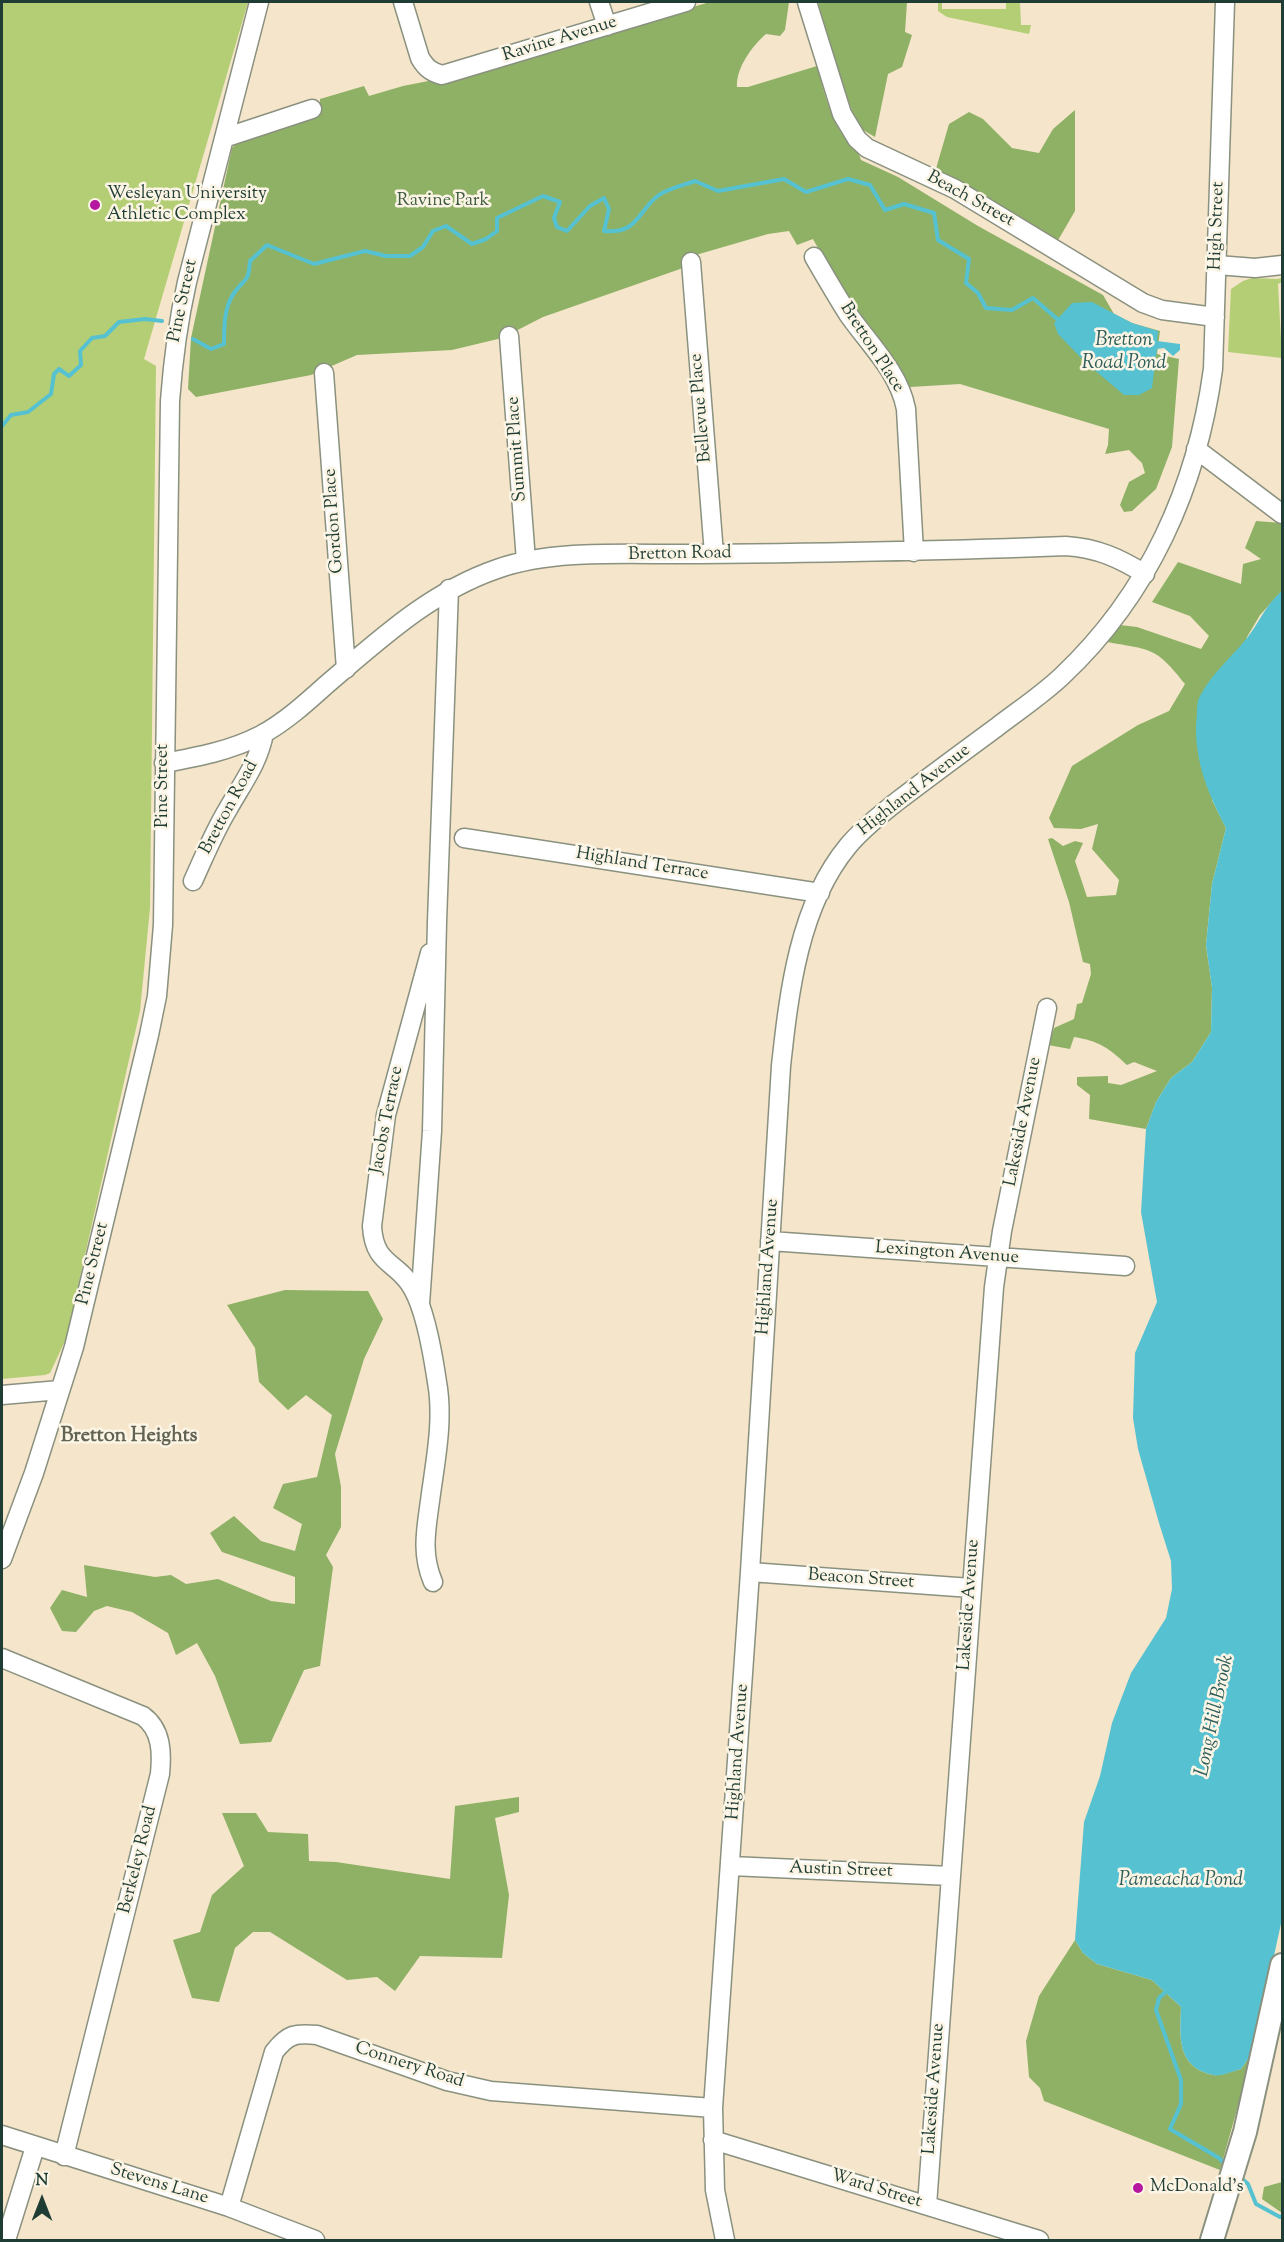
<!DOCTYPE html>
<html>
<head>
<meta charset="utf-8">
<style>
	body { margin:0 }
	#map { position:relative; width:1284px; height:2242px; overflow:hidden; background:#f5e5ca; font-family:"Sorts Mill Goudy",serif }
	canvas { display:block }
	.frame { position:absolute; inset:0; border:3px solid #1f3d34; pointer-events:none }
	.north { position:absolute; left:12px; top:2170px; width:60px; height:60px; -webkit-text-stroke:4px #fcf5e5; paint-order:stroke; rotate:0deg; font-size:16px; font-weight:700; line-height:24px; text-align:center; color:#1f3d34 }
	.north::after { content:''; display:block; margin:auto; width:21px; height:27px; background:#1f3d34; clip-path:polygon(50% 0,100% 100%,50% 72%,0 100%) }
</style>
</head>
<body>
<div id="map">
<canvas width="1284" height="2242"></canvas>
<div class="frame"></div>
<div class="north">N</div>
</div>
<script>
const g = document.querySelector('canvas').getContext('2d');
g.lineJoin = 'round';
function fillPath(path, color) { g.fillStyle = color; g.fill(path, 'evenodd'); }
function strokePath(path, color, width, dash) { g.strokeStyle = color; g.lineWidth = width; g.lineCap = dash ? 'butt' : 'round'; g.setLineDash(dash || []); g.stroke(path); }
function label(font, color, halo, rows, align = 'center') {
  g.font = font + ' "Sorts Mill Goudy",serif'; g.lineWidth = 5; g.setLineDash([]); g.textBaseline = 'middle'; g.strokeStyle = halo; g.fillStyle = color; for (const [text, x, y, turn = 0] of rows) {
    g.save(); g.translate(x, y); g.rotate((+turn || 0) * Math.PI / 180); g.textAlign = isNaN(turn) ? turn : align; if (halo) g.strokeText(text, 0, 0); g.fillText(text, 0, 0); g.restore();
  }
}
fillPath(new Path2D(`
	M 2,2 L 248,2 L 144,359 L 156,366 L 150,908 L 140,1011 L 66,1339 L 50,1373 L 45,1375 L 2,1379 Z
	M 938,2 L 942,2 L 942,9 L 1006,9 L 1006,2 L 1020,2 L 1021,25 L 1031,25 L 1029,34 L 947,17 L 938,11 Z
	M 1252,278 L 1277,279 L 1282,278 L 1282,282 L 1278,284 L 1282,358 L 1228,352 L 1231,289 L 1243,281 Z`), '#b3ce74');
fillPath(new Path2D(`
	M 710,2 L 789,2 L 785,30 L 780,36 L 766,34 C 752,46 736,68 737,87 L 748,87 L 817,66 C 823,87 828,110 839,129 C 846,141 858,147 861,160 L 898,177 L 978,226 L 1103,295 L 1114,314 L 1132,323 L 1160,331 L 1157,354 L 1179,359 L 1172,447 L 1156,489 L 1132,511 L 1124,512 L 1120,505 L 1129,482 L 1145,473 L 1142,463 L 1129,450 L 1105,454 L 1108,445 L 1109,429 L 960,384 L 910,387 L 838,284 L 813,239 L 797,245 L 789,231 L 768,234 L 682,259 L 683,268 L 543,317 L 502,338 L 452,350 L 357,355 L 311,375 L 196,397 L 188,389 L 191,338 L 232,148 L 236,144 L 314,118 L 320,113 L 320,99 L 364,86 L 369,96 L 403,86 L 464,74 Z
	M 818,2 L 907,2 L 905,32 L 912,35 L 902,67 L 888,74 L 875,137 L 858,127 L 832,56 Z
	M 1075,110 L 1075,211 L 1057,242 L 935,172 L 949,124 L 969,112 L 983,119 L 1012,148 L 1039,153 L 1053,129 Z
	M 1256,521 L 1282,523 L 1282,591 L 1260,615 L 1247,637 L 1212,800 L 1226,828 L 1212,884 L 1206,945 L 1212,988 L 1211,1032 L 1192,1062 L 1171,1078 L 1156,1102 L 1146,1129 L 1089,1119 L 1090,1095 L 1077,1085 L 1077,1077 L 1108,1076 L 1108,1083 L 1121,1085 L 1157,1071 L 1134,1062 L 1127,1065 C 1109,1048 1099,1041 1074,1037 L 1070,1049 L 1048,1045 L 1054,1028 L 1074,1019 L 1077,1004 L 1082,1003 L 1091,974 L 1090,964 L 1083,962 L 1069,902 L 1048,839 L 1052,838 L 1063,846 L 1075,841 L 1083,843 L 1075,861 L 1087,897 L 1116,895 L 1119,880 L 1092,849 L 1098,824 L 1081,829 L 1054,828 L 1049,818 L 1072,766 L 1138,725 L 1169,711 L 1185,684 C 1156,647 1152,650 1107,642 L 1120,625 L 1137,627 L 1201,649 L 1209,636 L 1190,616 L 1152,602 L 1178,562 L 1241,584 L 1243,564 L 1261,559 L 1245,548 Z
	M 285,1290 L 368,1291 L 383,1319 L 364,1359 L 335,1454 L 341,1487 L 341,1527 L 326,1555 L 333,1567 L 320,1666 L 304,1670 L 271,1742 L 240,1744 L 215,1676 L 197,1643 L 176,1655 L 168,1633 L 132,1612 L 107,1606 L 94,1611 L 76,1632 L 62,1631 L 50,1608 L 62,1590 L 87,1597 L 84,1565 L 155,1577 L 171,1575 L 186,1584 L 218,1579 L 271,1601 L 295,1604 L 295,1577 L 222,1552 L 210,1533 L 234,1516 L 261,1541 L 295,1551 L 302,1524 L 273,1508 L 283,1484 L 317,1477 L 332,1415 L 306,1395 L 288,1410 L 259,1382 L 255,1348 L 227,1305 Z
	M 519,1797 L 519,1812 L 495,1818 L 509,1895 L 502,1958 L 420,1956 L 395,1991 L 377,1977 L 347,1980 L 270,1932 L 253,1932 L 235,1948 L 219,2002 L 192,1998 L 173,1940 L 200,1932 L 212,1895 L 244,1866 L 222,1813 L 256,1813 L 268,1832 L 308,1834 L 309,1861 L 336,1862 L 450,1879 L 455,1806 Z
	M 1075,1940 L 1083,1953 L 1097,1964 L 1152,1980 L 1181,2007 C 1180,2036 1176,2067 1213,2075 C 1221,2076 1233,2071 1241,2069 L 1253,2052 L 1220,2170 L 1044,2101 L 1040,2088 L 1029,2077 L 1026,2041 L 1039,1996 Z
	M 1282,2182 L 1282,2213 L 1262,2199 L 1264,2187 Z`), '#8eb166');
fillPath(new Path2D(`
	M 1092,302 L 1132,323 L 1158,331 L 1157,341 L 1180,344 L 1180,350 L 1173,356 L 1164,348 L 1157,349 L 1152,388 L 1139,395 L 1124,395 L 1085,362 L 1058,334 L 1054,323 L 1072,303 Z
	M 1282,591 L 1282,1919 L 1253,2052 L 1241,2069 C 1233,2071 1221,2077 1213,2075 C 1176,2067 1180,2036 1181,2007 L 1152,1980 L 1097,1964 L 1083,1953 L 1075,1940 L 1084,1822 L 1100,1776 L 1112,1723 L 1131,1673 L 1166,1618 L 1172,1589 L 1171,1561 L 1159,1523 L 1138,1449 L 1133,1418 L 1135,1353 L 1157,1302 L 1141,1212 L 1146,1129 L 1156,1102 L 1171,1078 L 1192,1062 L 1211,1032 L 1212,988 L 1206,945 L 1212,884 L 1226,828 C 1207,792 1192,755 1197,714 C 1197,708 1197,701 1200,696 C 1212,673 1231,658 1247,638 C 1259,623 1266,604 1282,591 Z`), '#56c2d1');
strokePath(new Path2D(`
	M 193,339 L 211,349 L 224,344 C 224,328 224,307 234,293 C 246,276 248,285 250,261 L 267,245 L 314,264 L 365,251 L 386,256 L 410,256 L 423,247 L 433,231 L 446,226 L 472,244 L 486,239 L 497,231 L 497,218 L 543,196 L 560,202 L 554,218 L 557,227 L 567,231 L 590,206 L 604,198 L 609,209 L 604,231 C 639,234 637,211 659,195 C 669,188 684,185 695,181 L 718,191 L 784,179 L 806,192 L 848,179 L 870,185 L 885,210 L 904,204 L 934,213 L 938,240 L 969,259 L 966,283 L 978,293 L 986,308 L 1012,310 L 1033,298 L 1056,318 L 1062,320
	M 2,426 L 11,415 L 28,412 L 51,394 L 54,374 L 59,369 L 69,376 L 81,365 L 80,351 L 92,338 L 105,336 L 119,322 L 145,319 L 162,321
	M 1169,1989 L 1159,1998 L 1156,2010 L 1181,2080 L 1181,2104 L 1170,2129 L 1219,2158 L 1227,2166
	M 1240,2177 L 1248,2184 L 1256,2204 L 1280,2217 L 1282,2216`), '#56c2d1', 4);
const minor = new Path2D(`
	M 403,2 L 420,58 C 426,68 431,72 442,75 L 686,2
	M 599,2 L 607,26
	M 807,2 L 842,114 L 857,139 L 867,148 L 955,189 L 1143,303 L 1162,310 L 1215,317
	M 224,138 L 312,109
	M 814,257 C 825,276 836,295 848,314 C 869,344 899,372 906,409 L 914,552
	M 691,262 L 714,554
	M 1217,265 L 1255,268 L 1282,265
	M 509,336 L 526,561
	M 324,373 L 346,669
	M 1196,449 L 1282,514
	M 164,763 C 197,757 230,751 261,735 C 285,722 306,703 326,685 C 379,640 430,592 497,569 C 556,548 636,555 699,554 C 821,553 944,551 1066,546 C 1097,548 1119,558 1145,574
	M 464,838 L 820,893
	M 193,881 C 204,857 214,832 228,809 C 242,784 259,762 264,733
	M 430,953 L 386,1115 L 372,1226 C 374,1266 398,1261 413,1289 C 426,1312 433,1355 437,1382 C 444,1421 435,1462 430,1501 C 426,1530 421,1554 433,1582
	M 770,1241 L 1125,1266
	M 420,1304 L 432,1131 L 437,922 L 449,589
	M 2,1395 L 60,1390
	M 2,1559 L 34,1473 L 74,1347 L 149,1035 L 157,996 L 163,925 L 170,401 C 173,360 178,322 187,282 L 259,2
	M 750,1572 L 971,1588
	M 2,1658 L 143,1716 C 162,1730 162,1753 160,1774 L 64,2156
	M 731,1866 L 951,1876
	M 2,2135 L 229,2207 L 315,2240
	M 713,2140 L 1039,2240
	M 927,2205 L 994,1287 L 1002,1231 L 1047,1008
	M 229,2207 L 274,2052 C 288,2034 295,2033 317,2035 L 447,2081 L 491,2091 L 713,2108
	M 6,2240 L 35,2147
	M 725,2240 L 715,2190 L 713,2108 L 750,1572 L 781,1066 C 789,992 799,905 848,846 C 862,829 879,816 895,803 C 929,777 963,752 997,727 C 1019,710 1042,695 1062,676 C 1149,594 1197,487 1213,369 L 1225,2`);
const major = new Path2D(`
	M 1212,2240 L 1245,2132 L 1282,1965`);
strokePath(minor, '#8a917f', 21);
strokePath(major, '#8a917f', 26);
strokePath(minor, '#fff', 18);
strokePath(major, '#fff', 22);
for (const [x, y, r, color] of [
	[95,205,6,"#b5179e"],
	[1138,2188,6,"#b5179e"]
]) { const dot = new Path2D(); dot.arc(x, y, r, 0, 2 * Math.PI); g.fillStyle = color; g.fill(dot); strokePath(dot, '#fcf5e5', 2); }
label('18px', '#1f3d34', '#fcf5e5', [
	["Ravine Avenue",560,40,-17],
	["Beach Street",970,200,29],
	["High Street",1218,226,-88],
	["Pine Street",184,301,-78],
	["Bretton Place",871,348,57],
	["Bellevue Place",702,408,-95],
	["Summit Place",518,449,-94],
	["Gordon Place",335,521,-94],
	["Bretton Road",680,555,-1],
	["Pine Street",164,786,-90],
	["Highland Avenue",915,791,-38],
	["Bretton Road",230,808,-62],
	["Highland Terrace",642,865,9],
	["Jacobs Terrace",388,1120,-79],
	["Lakeside Avenue",1024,1122,-79],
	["Lexington Avenue",947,1254,4],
	["Pine Street",94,1264,-76],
	["Highland Avenue",769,1267,-86],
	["Beacon Street",861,1580,4],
	["Lakeside Avenue",970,1605,-86],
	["Highland Avenue",739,1752,-86],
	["Berkeley Road",139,1860,-76],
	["Austin Street",841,1871,2],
	["Connery Road",409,2066,18],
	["Lakeside Avenue",935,2089,-86],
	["Stevens Lane",159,2185,17],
	["Ward Street",876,2190,17]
]);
label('18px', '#1f3d34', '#fcf5e5', [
	["Wesleyan University",107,195],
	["Athletic Complex",107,216],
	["McDonald's",1150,2188]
], 'left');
label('18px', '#3d5a41', '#fcf5e5', [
	["Ravine Park",443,202]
]);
label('italic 20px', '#2d5e5b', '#fcf5e5', [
	["Bretton",1124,342],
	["Road Pond",1124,365],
	["Long Hill Brook",1216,1716,-78],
	["Pameacha Pond",1181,1882]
]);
label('bold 20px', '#636354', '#fcf5e5', [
	["Bretton Heights",129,1438]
]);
</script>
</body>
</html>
